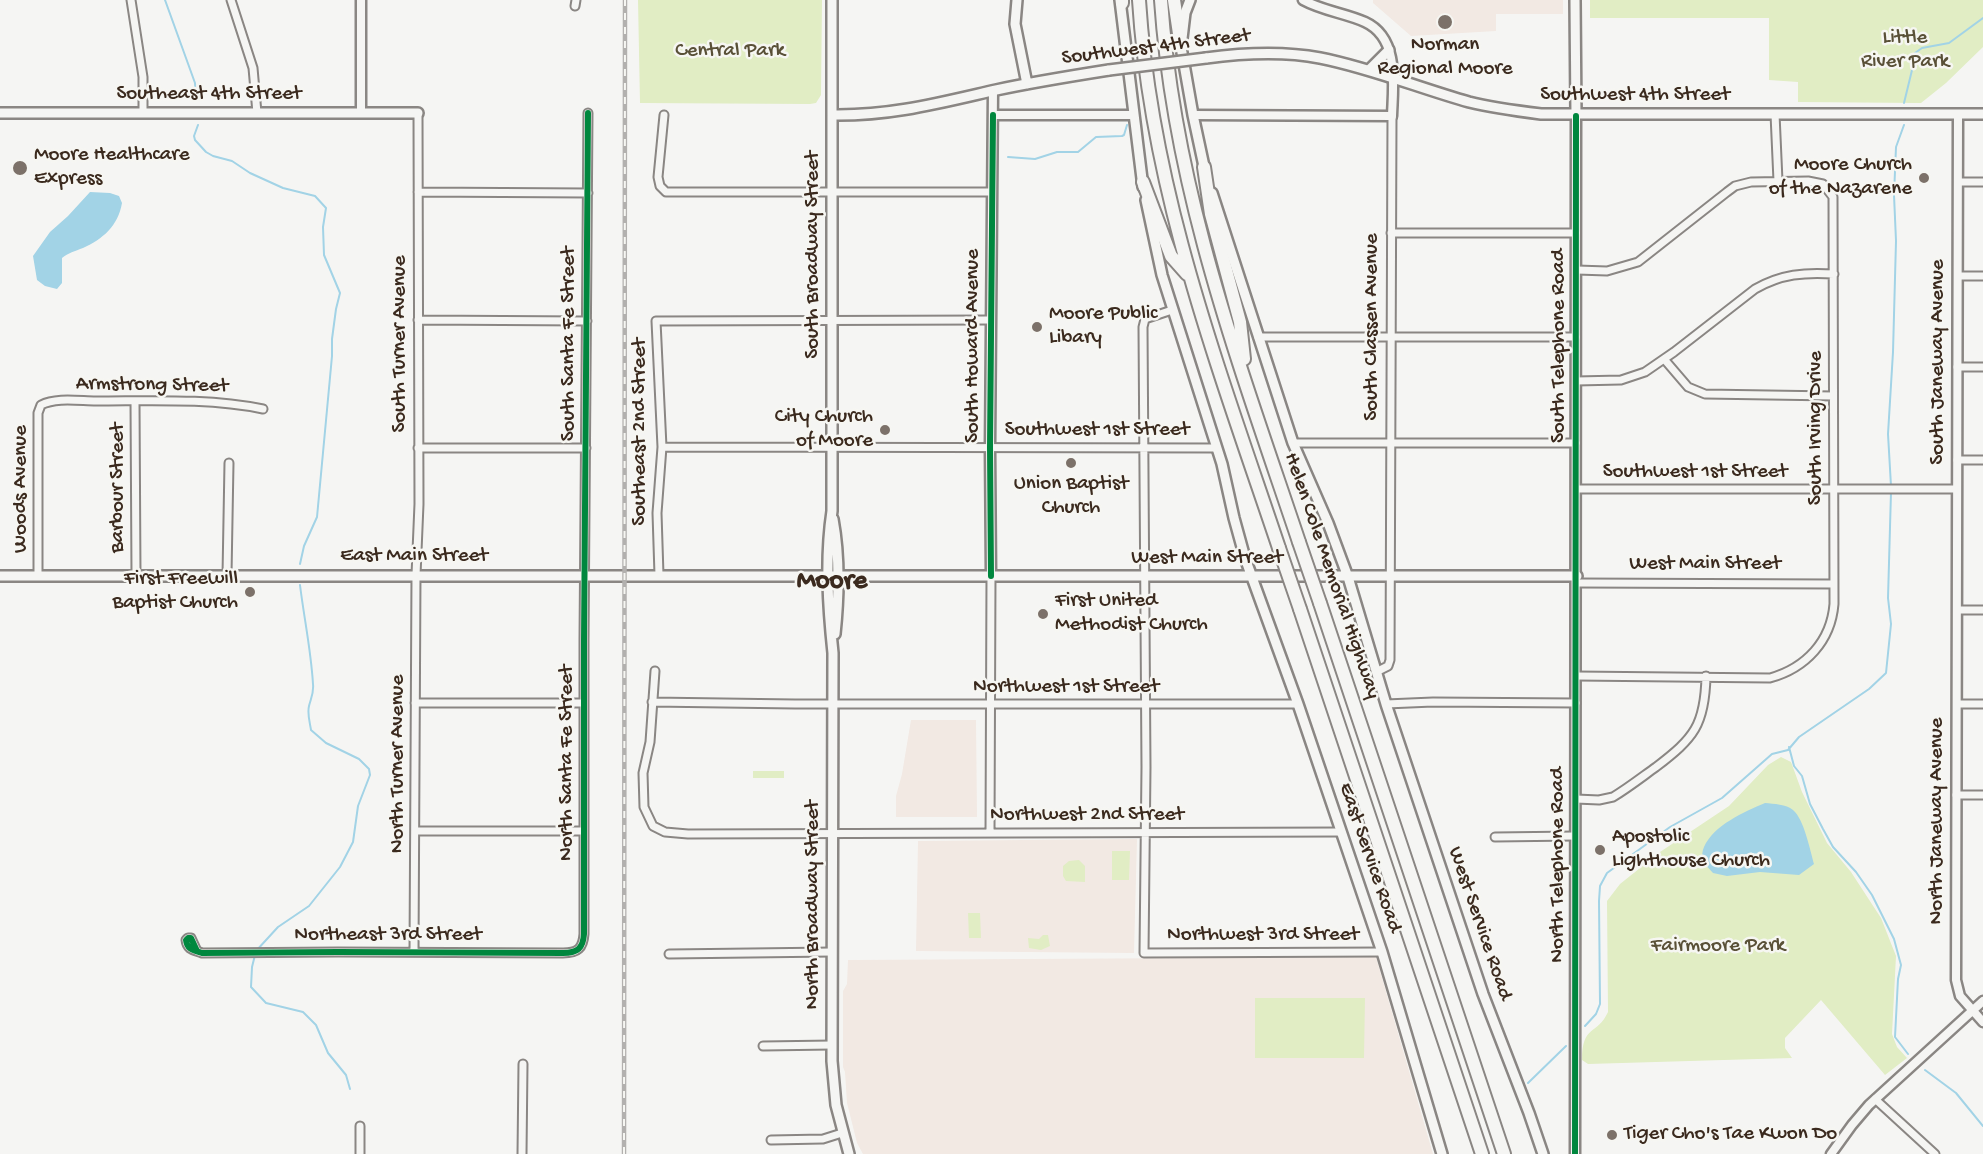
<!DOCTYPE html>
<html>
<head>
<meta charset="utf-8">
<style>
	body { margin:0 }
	canvas { display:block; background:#f5f5f3 }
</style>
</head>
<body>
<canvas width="1983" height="1154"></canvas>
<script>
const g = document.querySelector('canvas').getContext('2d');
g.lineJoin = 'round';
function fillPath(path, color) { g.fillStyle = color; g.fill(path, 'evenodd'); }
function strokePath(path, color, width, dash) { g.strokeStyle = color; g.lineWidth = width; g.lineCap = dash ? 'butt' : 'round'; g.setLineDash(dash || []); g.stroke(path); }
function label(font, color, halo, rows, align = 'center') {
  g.font = font + ' "Gochi Hand",sans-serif'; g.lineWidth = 5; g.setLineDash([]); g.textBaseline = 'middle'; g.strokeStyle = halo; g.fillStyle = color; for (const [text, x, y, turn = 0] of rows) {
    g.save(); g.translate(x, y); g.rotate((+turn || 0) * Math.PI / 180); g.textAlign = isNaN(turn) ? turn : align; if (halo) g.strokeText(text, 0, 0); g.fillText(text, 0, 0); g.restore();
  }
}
fillPath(new Path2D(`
	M 1373,0 L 1563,0 L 1563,14 L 1496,14 L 1496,31 L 1411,36 L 1373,3 Z
	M 911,720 L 976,720 L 977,817 L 896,817 L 896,796 L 902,774 Z
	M 1137,839 L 1134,953 L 916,951 L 918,841 Z
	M 1376,957 L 1433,1154 L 863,1154 L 857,1143 L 847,1103 L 845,1072 L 843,1067 L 843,991 L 847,984 L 848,960 Z`), '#f2e9e3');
fillPath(new Path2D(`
	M 638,0 L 822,0 L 821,95 L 816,103 L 810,104 L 640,103 Z
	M 1590,0 L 1983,0 L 1983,47 L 1946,83 L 1921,103 L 1798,102 L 1798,82 L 1769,80 L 1769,18 L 1590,18 Z
	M 1781,757 L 1791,762 L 1802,792 L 1827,843 L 1851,872 L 1881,918 L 1896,956 L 1892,1034 L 1897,1047 L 1907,1058 L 1885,1075 L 1821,1000 L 1785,1038 L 1785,1048 L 1792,1058 L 1588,1064 L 1582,1060 C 1582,1024 1597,1036 1608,1012 L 1607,901 L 1620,884 L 1660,852 L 1729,806 L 1768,765 Z
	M 753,771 L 784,771 L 784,778 L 753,778 Z
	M 1112,851 L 1130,851 L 1129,880 L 1112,880 Z
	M 1079,860 L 1085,866 L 1085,882 L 1066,881 L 1063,876 L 1063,866 L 1069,861 Z
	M 968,913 L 980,913 L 981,938 L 969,938 Z
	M 1043,935 L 1048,935 L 1050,946 L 1041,950 L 1029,948 L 1028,938 L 1039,939 Z
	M 1255,998 L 1365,998 L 1364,1058 L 1255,1058 Z`), '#e1edc4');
fillPath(new Path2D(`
	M 90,192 L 110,193 L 119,196 L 122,203 C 118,226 103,239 83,248 C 75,251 68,253 62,258 L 62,283 L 57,289 L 45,286 L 37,280 L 33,256 L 50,232 L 68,216 Z
	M 1765,803 C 1774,804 1786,804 1793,810 C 1804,819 1810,850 1814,864 L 1799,875 L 1760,872 L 1727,876 L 1713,873 L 1702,861 C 1702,857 1702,851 1704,847 C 1714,825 1744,812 1765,803 Z`), '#a2d3e6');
strokePath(new Path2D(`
	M 165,0 L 195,83 L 196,100
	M 1904,103 L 1913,66 L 1912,58 L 1915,53 L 1922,48 L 1949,43 L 1983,18
	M 198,125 L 194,136 L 195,140 L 206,152 L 213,156 L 232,161 L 250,173 L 283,188 L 315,196 L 326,208 L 323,227 L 324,255 L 340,293 L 336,309 L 332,339 L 332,356 L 317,517 L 304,546 L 300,564
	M 1008,157 L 1035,159 L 1057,152 L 1078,152 L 1096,137 L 1122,136 L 1124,135 L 1127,125
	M 1891,486 L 1888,434 L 1893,352 L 1896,241 L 1894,195 L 1896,147 L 1904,125
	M 300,585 C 304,618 311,650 313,684 C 314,693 311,698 309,706 C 307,714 310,723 311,730 L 326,743 L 359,759 L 369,769 L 370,775 L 358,806 L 353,842 L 340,867 L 309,906 L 278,927 L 256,951 L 252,967 L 251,987 L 266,1003 L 303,1012 L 316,1025 L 328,1053 L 346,1075 L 350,1089
	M 1789,747 L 1794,766 L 1802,776 L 1810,804 L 1823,829 L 1833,847 L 1856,872 L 1872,895 L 1894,939 L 1901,965 L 1898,979 L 1895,1037 L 1908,1054
	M 1585,1026 L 1596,1014 L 1600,1004 L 1599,901 L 1600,886 L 1607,873 L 1670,827 L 1722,798 L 1772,754 L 1788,750 L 1799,737 L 1869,689 L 1886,673 L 1891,624 L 1888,598 L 1891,492
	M 1925,1070 L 1956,1093 L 1983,1126
	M 1528,1083 L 1566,1046`), '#a2d3e6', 2);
const minor = new Path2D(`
	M 131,0 L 143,77 L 143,113
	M 231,0 L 253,68 L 257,113
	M 575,6 L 576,0
	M 1775,114 L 1778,181
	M 664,115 L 658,177 L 660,186 L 666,192 L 991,192
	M 1958,182 L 1983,182
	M 418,192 L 588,193
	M 1391,233 L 1576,233
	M 1958,276 L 1983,276
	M 1172,310 L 1145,319 L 1143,327 L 1146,767 L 1144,953 L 1382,952
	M 418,320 L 587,321
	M 1258,337 L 1576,337
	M 1664,359 L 1688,387 L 1705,394 L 1833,396
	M 1957,367 L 1983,367
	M 1576,381 L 1621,380 L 1645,372 L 1674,352 L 1755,289 C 1781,274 1805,272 1834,274
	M 135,401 L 136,575
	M 1293,443 L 1576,443
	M 662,447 L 1217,448
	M 418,448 L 586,448
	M 1957,460 L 1983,460
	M 1576,489 L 1957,489
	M 38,575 L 38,413 L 41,405 C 56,397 80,401 96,401 C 152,401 208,398 263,409
	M 227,575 L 229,463
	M 659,575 L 657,513 L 662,447 L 656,321 L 991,320
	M 1577,583 L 1833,584
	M 1957,610 L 1983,610
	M 655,671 L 650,742 L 643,773 L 644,807 L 653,826 L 665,832 L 688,834 L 1341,832
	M 1376,672 L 1388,666 L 1390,660 L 1392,116
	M 1576,676 L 1770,678 C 1806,668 1831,641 1834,604 L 1833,197 L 1823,184 L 1808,181 L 1751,182 L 1735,186 L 1727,192 L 1638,262 L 1607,271 L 1577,270
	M 652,702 L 795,704 L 1298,704
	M 415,703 L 584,703
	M 1386,704 L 1433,702 L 1576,703
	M 1957,704 L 1983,704
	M 1956,795 L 1983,795
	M 1576,799 L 1599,800 L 1613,797 C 1628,788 1642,777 1656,767 C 1694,738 1705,725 1706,676
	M 415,831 L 584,831
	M 990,833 L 991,576
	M 1495,837 L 1575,836
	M 197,951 L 191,938 L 188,938 L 186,940 C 187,950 194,950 202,953 L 338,952 L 563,953 C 578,953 583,948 584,934 L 584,640 L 588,113
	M 414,952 L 416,575 L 419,504 L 418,113
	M 669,954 L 832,952
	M 763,1046 L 832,1045
	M 1875,1099 L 1935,1154
	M 360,1126 L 360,1154
	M 771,1140 L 823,1139 L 842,1133
	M 522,1154 L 523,1064`);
const tertiary = new Path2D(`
	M 361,113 L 361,0
	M 993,115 L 1134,115
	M 1193,115 L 1392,116 C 1393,85 1400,38 1365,22 C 1345,13 1323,11 1303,0
	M 1958,115 L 1956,980 L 1960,996 L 1983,1022
	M 991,576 L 990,447 L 993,91
	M 1575,1154 L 1576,116
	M 1831,1154 L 1852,1125 L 1869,1105 L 1983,1001`);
const secondary = new Path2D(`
	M 832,0 L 832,511 C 825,558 828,606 833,653 L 832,1061 L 836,1105 L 849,1154
	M 1017,0 L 1015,24 L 1027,84
	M 1120,0 L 1143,187
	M 1190,0 L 1185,13 L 1181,47 L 1193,115 L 1205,171
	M 1575,0 L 1576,116
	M 1206,58 C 1244,53 1283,51 1320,58 C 1371,68 1419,88 1469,102 C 1493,108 1517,111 1541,114 L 1983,114
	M 1369,70 L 1389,50
	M 0,113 L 418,113
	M 832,115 C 891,116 939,103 996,90 C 1033,82 1071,76 1109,70
	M 1212,193 L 1293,443 L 1328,523 L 1348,577 L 1386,704 L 1483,994 L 1529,1113 L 1543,1154
	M 1146,200 L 1162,275 L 1222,464 L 1234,518 L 1245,558 L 1298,704 L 1382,952 L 1442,1154
	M 833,519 C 840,557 839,596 835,634
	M 0,576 L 1577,576`);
const motorway = new Path2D(`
	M 1139,0 C 1151,191 1219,369 1279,548
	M 1161,0 C 1174,191 1239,363 1299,542
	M 1174,0 L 1181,47
	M 1122,3 L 1122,0
	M 1204,167 L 1211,214 L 1240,322 L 1244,359
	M 1143,182 L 1171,256 L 1187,274
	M 1320,603 L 1504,1154
	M 1300,609 L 1482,1154`);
strokePath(minor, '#8a8683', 11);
strokePath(tertiary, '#8a8683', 13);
strokePath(secondary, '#8a8683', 14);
strokePath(motorway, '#8a8683', 16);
strokePath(minor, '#f5f5f3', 7);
strokePath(tertiary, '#f5f5f3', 8);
strokePath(secondary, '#f5f5f3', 9);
strokePath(motorway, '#f5f5f3', 12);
const rail = new Path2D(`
	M 624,1154 L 625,0`);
strokePath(rail, '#b2b0ae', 4.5);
strokePath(rail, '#f6f6f2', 2, [7]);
const secondaryBridge = new Path2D(`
	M 1109,70 L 1206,58`);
const motorwayBridge = new Path2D(`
	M 1299,542 L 1320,603
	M 1279,548 L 1300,609`);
strokePath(secondaryBridge, '#8a8683', 14, []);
strokePath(motorwayBridge, '#8a8683', 16, []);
strokePath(secondaryBridge, '#f5f5f3', 9);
strokePath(motorwayBridge, '#f5f5f3', 12);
strokePath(new Path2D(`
	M 991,576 L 990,447 L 993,115
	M 197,951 L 191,938 L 188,938 L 186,940 C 187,950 194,950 202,953 L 338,952 L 563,953 C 578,953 583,948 584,934 L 584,640 L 588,113
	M 1575,1154 L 1576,116`), '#00873e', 6);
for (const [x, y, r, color] of [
	[1445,22,8,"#7c7169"],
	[20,168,8,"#7c7169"],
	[1924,178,6,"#7c7169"],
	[1037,327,6,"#7c7169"],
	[885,430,6,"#7c7169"],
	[1071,463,6,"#7c7169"],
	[250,592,6,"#7c7169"],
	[1043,614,6,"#7c7169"],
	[1600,850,6,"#7c7169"],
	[1612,1135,6,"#7c7169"]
]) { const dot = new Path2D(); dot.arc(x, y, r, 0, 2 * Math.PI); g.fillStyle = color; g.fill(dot); strokePath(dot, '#f6f6f2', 2); }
label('21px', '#595037', '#f6f6f2', [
	["Little",1905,39],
	["River Park",1905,63],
	["Central Park",730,52],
	["Fairmoore Park",1718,947]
]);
label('21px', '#3b2a1e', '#f6f6f2', [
	["Norman",1445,46,"center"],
	["Regional Moore",1445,70,"center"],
	["Moore Healthcare",34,156],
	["Express",34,180],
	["Moore Church",1912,166,"right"],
	["of the Nazarene",1912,190,"right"],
	["Moore Public",1049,315],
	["Libary",1049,339],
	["City Church",873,418,"right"],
	["of Moore",873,442,"right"],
	["Union Baptist",1071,485,"center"],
	["Church",1071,509,"center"],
	["First Freewill",238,580,"right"],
	["Baptist Church",238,604,"right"],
	["First United",1055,602],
	["Methodist Church",1055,626],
	["Apostolic",1612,838],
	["Lighthouse Church",1612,862],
	["Tiger Cho's Tae Kwon Do",1624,1135]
], 'left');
label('21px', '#3b2a1e', '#f6f6f2', [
	["Southwest 4th Street",1156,48,-7],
	["Southeast 4th Street",209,95],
	["Southwest 4th Street",1635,96],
	["South Broadway Street",814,255,-90],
	["South Classen Avenue",1373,327,-90],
	["South Turner Avenue",401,344,-90],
	["South Santa Fe Street",570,344,-90],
	["South Howard Avenue",974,346,-90],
	["South Telephone Road",1560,346,-90],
	["South Janeway Avenue",1939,362,-90],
	["Armstrong Street",152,386,1],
	["South Irving Drive",1817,428,-90],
	["Southwest 1st Street",1097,431],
	["Southeast 2nd Street",641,432,-90],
	["Southwest 1st Street",1695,473],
	["Barbour Street",119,488,-90],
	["Woods Avenue",22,489,-90],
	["East Main Street",414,557],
	["West Main Street",1207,559],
	["West Main Street",1705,565],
	["Helen Cole Memorial Highway",1331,576,71],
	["Northwest 1st Street",1066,688],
	["North Santa Fe Street",568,763,-90],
	["North Turner Avenue",399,764,-90],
	["Northwest 2nd Street",1087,816],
	["North Janeway Avenue",1938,821,-90],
	["East Service Road",1369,858,71],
	["North Telephone Road",1559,865,-90],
	["North Broadway Street",814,905,-90],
	["West Service Road",1479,924,71],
	["Northeast 3rd Street",388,936],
	["Northwest 3rd Street",1263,936]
]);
label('bold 27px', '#3b2a1e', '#f6f6f2', [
	["Moore",832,583]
]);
</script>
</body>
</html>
